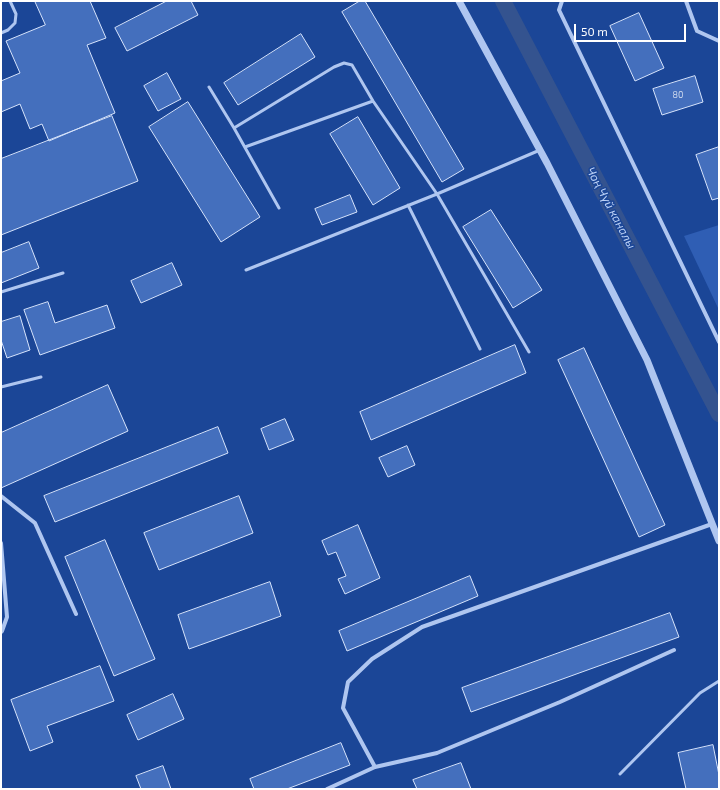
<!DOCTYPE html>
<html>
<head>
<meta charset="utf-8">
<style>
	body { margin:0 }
	#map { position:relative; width:720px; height:790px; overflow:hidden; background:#1b4697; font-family:"Exo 2",sans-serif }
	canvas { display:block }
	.frame { position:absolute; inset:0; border:2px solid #fff; pointer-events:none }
	.scale { position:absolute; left:574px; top:24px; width:112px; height:18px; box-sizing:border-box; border:2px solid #fff; border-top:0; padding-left:5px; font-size:12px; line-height:14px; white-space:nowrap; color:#fff; -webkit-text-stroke:3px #1b4697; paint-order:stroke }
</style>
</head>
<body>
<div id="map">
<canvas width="720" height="790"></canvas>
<div class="frame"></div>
<div class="scale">50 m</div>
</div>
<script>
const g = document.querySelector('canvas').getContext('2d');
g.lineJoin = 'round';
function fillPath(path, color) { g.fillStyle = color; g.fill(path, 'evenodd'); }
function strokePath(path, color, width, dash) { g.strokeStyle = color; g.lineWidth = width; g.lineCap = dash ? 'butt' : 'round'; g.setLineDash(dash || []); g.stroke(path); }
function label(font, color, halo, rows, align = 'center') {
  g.font = font + ' "Exo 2",sans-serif'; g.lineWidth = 3; g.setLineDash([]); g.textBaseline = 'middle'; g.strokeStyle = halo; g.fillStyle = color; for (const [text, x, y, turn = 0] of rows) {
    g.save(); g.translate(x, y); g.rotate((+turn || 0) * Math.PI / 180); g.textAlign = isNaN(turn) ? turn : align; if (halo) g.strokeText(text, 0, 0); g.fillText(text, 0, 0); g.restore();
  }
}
fillPath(new Path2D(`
	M 719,225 L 719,310 L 684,236 Z`), '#2f5eb4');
strokePath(new Path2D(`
	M 503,1 L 719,414`), '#34538f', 16);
const building = new Path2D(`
	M 35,1 L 90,1 L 106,38 L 87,45 L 115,113 L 49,141 L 42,124 L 30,129 L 20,104 L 1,112 L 1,81 L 20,73 L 6,41 L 45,25 Z
	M 167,1 L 191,1 L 198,15 L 127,51 L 115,28 Z
	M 360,1 L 365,1 L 464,169 L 442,182 L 342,12 Z
	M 639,13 L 664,68 L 635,81 L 610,26 Z
	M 301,34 L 315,57 L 238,105 L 224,83 Z
	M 167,73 L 181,99 L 158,111 L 144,86 Z
	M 695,76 L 703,102 L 662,115 L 653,89 Z
	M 188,102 L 260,217 L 221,242 L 149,127 Z
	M 112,116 L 138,181 L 1,235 L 1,159 Z
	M 358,117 L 400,188 L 373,205 L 330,134 Z
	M 719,147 L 719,198 L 712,200 L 696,155 Z
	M 350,195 L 357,212 L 322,225 L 315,209 Z
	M 491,210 L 542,290 L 513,308 L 463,227 Z
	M 29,242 L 39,268 L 1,283 L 1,253 Z
	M 172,263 L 182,285 L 141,303 L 131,281 Z
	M 48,302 L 55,323 L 107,305 L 115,328 L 40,355 L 24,310 Z
	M 20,316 L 30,350 L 7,358 L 1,340 L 1,322 Z
	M 515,345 L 526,373 L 371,440 L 360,412 Z
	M 584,348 L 665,525 L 639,537 L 558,360 Z
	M 108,385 L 128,431 L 1,488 L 1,433 Z
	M 285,419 L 294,440 L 269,450 L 261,429 Z
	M 218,427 L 228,453 L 55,522 L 44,496 Z
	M 407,446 L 415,465 L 388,477 L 379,458 Z
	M 239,496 L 253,533 L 159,570 L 144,533 Z
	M 358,525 L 380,578 L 345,594 L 338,579 L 346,576 L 336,552 L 328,555 L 322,541 Z
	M 105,540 L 155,659 L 114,676 L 65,557 Z
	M 470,576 L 478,596 L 347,651 L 339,631 Z
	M 270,582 L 281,616 L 189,649 L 178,615 Z
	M 670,613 L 679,637 L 471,712 L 462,688 Z
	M 100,666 L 114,701 L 47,726 L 53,742 L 30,751 L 11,700 Z
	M 173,694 L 184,719 L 138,740 L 127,715 Z
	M 341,743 L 350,765 L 287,789 L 254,789 L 250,779 Z
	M 713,745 L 719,775 L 719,789 L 686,789 L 678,753 Z
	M 461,763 L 471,789 L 417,789 L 413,780 Z
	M 163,766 L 171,789 L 141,789 L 136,776 Z`);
fillPath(building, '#446fbd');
strokePath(building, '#d6e3fb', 1);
strokePath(new Path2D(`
	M 1,33 L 8,30 L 15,23 L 16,14 L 10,1
	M 209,87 L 234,128 L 279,208
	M 234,128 L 334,67 L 344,63 L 352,65 L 373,101 L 437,194 L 529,352
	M 245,147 L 373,101
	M 408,205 L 480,349
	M 246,270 L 437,194 L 540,150
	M 1,292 L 63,273
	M 1,387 L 41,377
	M 620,774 L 700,693 L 719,681`), '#afc6f0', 3);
strokePath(new Path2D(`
	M 562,1 L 559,10 L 719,342
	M 686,1 L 697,31 L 719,41
	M 1,496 L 35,523 L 76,614
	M 1,543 L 7,617 L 2,631 L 1,632
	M 375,767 L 343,708 L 348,682 L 372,659 L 422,627 L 712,524
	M 327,789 L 375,767 L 437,753 L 560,702 L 674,650`), '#afc6f0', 4);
strokePath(new Path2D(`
	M 459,1 L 547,163 L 647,360 L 719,541`), '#afc6f0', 7);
label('9px', '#d0dbee', null, [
	["80",678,95]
]);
label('italic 12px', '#bcd1f6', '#1b4697', [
	["Чоң Чүй каналы",611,208,62]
]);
</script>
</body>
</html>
